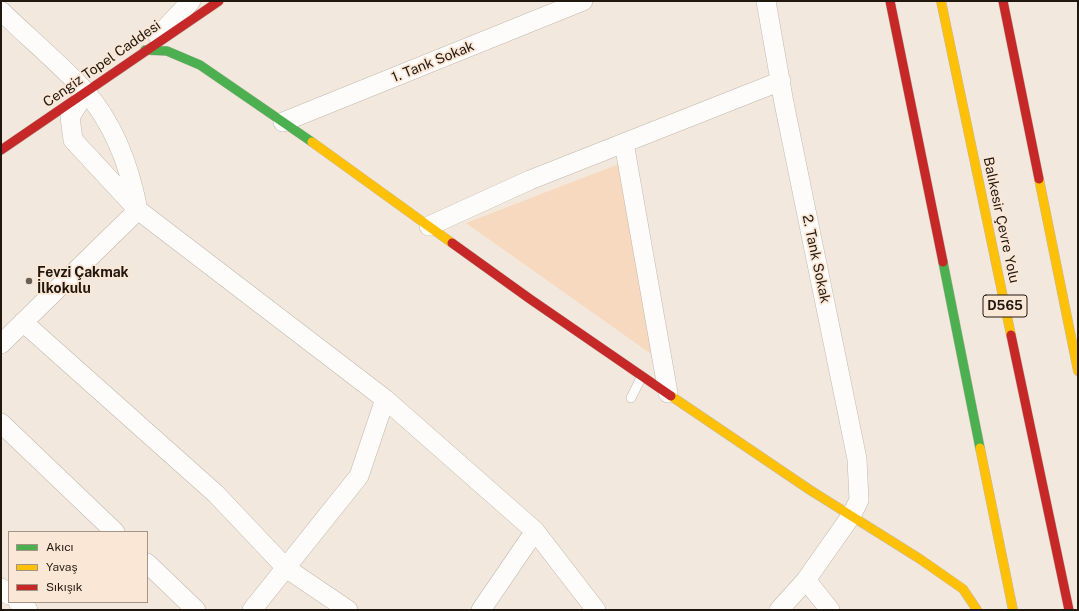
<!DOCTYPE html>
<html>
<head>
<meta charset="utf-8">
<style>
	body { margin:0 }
	#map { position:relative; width:1079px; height:611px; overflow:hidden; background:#f3e8dd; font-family:"Public Sans",sans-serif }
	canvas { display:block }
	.frame { position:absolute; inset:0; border:2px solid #20170f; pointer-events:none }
	.legend { position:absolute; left:8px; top:531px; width:140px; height:72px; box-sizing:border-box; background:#fbe7d5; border:1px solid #a39486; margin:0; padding:5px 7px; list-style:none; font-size:12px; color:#20170f }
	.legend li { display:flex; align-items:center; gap:8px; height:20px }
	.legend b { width:20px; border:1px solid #a39486 }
</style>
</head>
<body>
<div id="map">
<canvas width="1079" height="611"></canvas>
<div class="frame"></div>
<ul class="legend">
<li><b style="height:5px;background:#4caf50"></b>Akıcı</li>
<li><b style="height:5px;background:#ffc107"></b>Yavaş</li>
<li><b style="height:5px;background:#c62828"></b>Sıkışık</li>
</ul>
</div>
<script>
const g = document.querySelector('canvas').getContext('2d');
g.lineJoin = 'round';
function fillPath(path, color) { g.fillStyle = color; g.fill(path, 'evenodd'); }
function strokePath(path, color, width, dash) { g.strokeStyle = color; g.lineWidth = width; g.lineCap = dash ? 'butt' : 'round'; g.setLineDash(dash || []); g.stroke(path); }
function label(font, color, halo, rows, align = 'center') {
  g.font = font + ' "Public Sans",sans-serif'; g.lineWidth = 3.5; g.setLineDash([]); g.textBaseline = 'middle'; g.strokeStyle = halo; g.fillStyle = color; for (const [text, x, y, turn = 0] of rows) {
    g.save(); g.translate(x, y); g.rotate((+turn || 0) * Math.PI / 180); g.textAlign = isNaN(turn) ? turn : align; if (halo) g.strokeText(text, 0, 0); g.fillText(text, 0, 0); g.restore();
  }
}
fillPath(new Path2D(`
	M 619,164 L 654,356 L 466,223 Z`), '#f6d9be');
const lane = new Path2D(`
	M 631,398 L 642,376`);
const street = new Path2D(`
	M 766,1 L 784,103 L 857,459 L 859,500 L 851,516 L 806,580 L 779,610
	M 1,11 C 29,38 59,63 85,91 C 114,124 130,168 138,210
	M 158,36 L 191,1
	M 85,93 L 70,117 L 73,140 L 138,210 L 385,399 L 535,531 L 596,610
	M 283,122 L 583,1
	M 624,143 L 668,393
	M 429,226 L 530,180 L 781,81
	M 23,322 L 216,494 L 286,568 L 348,610
	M 1,344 L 138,210
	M 1,423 L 115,532
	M 147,563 L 196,610
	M 806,580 L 830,610
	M 1,588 L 9,595
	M 18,602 L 28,610
	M 252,610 L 359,476 L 385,399
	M 481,610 L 535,531`);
const fast = new Path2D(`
	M 145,50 L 167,51 L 200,65 L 312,142
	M 943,262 L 980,448`);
const slow = new Path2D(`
	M 941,1 L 1011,335
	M 312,142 L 452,243
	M 1039,179 L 1078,371
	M 671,396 L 810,490 L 920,559 L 963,589 L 977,610
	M 980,448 L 1013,610`);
const jam = new Path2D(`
	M 890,1 L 943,262
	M 1003,1 L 1039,179
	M 1,150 L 219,1
	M 452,243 L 530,299 L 671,396
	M 1011,335 L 1069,610`);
strokePath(lane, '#c1b7ae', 10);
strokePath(street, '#c1b7ae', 20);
strokePath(fast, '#c1b7ae', 10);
strokePath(slow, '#c1b7ae', 10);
strokePath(jam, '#c1b7ae', 10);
strokePath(lane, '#fdfcfa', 9);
strokePath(street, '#fdfcfa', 19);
strokePath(fast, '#4caf50', 9);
strokePath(slow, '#ffc107', 9);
strokePath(jam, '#c62828', 9);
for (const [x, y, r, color] of [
	[29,281,4,"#6a6057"]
]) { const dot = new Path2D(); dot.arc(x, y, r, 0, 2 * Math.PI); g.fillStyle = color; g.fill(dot); strokePath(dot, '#fbe7d5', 1.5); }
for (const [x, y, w] of [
	[1005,306,44]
]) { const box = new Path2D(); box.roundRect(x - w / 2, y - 11, w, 22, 3); g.fillStyle = '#fbe7d5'; g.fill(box); strokePath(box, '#20170f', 1); }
label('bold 13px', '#20170f', null, [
	["D565",1005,306]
]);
label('14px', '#20170f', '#fbe7d5', [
	["1. Tank Sokak",433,62,-22],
	["Cengiz Topel Caddesi",102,64,-35],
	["Balıkesir Çevre Yolu",1001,220,78],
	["2. Tank Sokak",816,259,78]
]);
label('bold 14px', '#20170f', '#fbe7d5', [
	["Fevzi Çakmak",37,273],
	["İlkokulu",37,289]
], 'left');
</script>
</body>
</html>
